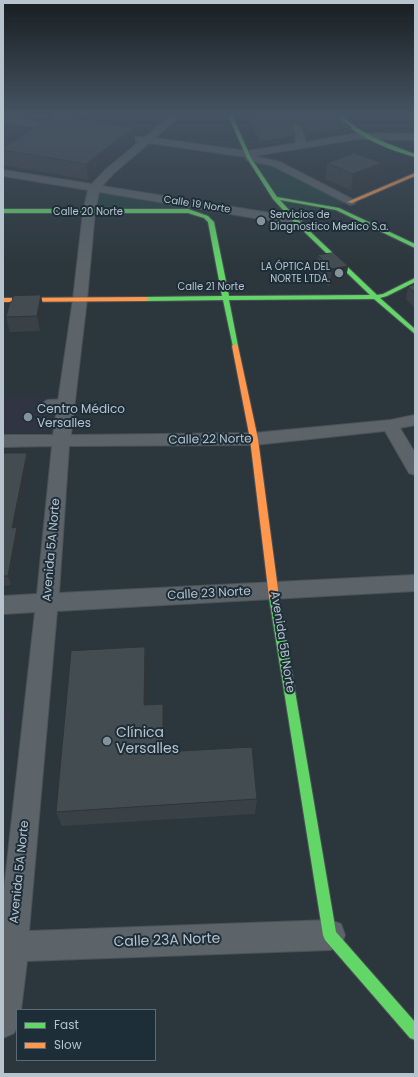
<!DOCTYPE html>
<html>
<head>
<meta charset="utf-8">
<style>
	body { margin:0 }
	#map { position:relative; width:418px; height:1077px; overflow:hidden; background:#2c373d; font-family:Poppins,sans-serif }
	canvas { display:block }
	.frame { position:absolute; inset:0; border:4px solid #b7c3cd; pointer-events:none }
	.legend { position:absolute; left:16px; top:1009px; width:140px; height:52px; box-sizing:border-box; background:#1e2e39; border:1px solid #5b6a74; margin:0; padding:5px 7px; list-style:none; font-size:12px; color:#b7c3cd }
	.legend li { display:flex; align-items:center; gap:8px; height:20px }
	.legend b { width:20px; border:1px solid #5b6a74 }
</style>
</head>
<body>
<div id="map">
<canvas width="418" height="1077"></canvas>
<div class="frame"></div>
<ul class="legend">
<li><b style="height:5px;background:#63d668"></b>Fast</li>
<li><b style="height:5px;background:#ff974d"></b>Slow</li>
</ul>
</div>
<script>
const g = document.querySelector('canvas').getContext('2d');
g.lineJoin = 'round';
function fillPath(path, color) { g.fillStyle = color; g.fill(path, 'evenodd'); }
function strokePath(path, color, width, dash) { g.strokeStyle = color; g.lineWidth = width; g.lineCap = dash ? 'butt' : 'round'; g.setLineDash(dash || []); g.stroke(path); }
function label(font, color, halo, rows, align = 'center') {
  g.font = font + ' Poppins,sans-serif'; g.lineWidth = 4; g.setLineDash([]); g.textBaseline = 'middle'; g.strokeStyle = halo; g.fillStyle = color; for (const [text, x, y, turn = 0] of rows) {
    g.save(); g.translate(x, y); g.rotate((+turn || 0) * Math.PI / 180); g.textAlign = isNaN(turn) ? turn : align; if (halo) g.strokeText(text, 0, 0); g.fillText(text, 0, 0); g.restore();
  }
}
fillPath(new Path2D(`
	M 5,122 L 42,128 L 3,153 L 3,123 Z
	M 56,396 L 50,431 L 3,431 L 3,397 Z
	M 11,710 L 7,740 L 3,775 L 3,711 Z`), '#313443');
fillPath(new Path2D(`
	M 260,160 L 276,164 L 350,202 L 329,207 L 337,209 L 298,223 L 252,163 Z
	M 94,188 L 183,205 L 179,209 L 89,212 Z`), '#284342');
const lane = new Path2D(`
	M 67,399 L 70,400 L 71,402 L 70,404 L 47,406 L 43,403 L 47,400 Z`);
const street = new Path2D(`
	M 171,115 L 181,115 L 155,138 L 247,151 L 296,143 L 291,127 L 296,124 L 301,127 L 306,142 L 358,133 L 415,134 L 415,140 L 358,139 L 254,156 L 280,162 L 354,200 L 356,202 L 354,204 L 350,205 L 273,166 L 246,160 L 246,157 L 149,143 L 113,174 L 102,186 L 296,217 L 300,218 L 302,221 L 300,224 L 296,225 L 99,192 L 95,212 L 87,299 L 71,435 L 254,433 L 390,420 L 415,415 L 415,425 L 400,428 L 415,453 L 415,475 L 409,473 L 385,431 L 254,445 L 69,446 L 59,593 L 415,575 L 415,591 L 57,611 L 29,931 L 330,920 L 341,924 L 345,935 L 341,946 L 330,950 L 27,961 L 21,1010 L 17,1010 L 17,1027 L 14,1033 L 3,1038 L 3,898 L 35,612 L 3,614 L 3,596 L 37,594 L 52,446 L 3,447 L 3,435 L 53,435 L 73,299 L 83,212 L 88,190 L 3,176 L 3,170 L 92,184 L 105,170 L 139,142 L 135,141 L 133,139 L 135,137 L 145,137 Z
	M 3,116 L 68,126 L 73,129 L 68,132 L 3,122 Z`);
const fast = new Path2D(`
	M 69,115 L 74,115 L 3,160 L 3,157 Z
	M 228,115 L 232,115 L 251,158 L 277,197 L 339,208 L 415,244 L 415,248 L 413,247 L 336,210 L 280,200 L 298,220 L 377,295 L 383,294 L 415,278 L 415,282 L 387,296 L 380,298 L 415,329 L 415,334 L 374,299 L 229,300 L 238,346 L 235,348 L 233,347 L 223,300 L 146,301 L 143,299 L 146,297 L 222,296 L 208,222 L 204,218 L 188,213 L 3,213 L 3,209 L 188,209 L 208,216 L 214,222 L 229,296 L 370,295 L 294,222 L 273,199 L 247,158 Z
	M 336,115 L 341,115 C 362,135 388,144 415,154 L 415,157 C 387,149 356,137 336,115 Z
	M 274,593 L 277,594 L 279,597 L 336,932 L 415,1022 L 415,1040 L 410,1038 L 325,940 L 323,935 L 269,597 L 271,594 Z`);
const slow = new Path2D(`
	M 415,173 L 415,176 L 352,203 L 347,202 Z
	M 3,298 L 146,297 L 149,299 L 146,301 L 3,302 Z
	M 235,344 L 238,346 L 258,439 L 279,597 L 277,600 L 274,601 L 271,600 L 269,597 L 250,439 L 232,346 Z`);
strokePath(lane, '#4b5257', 2);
strokePath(street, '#4b5257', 2);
strokePath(fast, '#4b5257', 2);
strokePath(slow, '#4b5257', 2);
fillPath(lane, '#5c646a');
fillPath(street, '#5c646a');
fillPath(fast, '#63d668');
fillPath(slow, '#ff974d');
fillPath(new Path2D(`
	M 250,115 L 337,115 L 341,121 L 350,133 L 307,140 L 302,127 L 295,123 L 291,125 L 294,142 L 260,147 L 257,136 L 255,136 Z
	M 134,127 L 135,142 L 88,180 L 3,165 L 3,148 Z
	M 327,163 L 381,163 L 379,179 L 351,190 L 325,179 Z
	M 318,255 L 348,266 L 345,284 L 329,287 L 316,273 Z
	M 415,284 L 415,308 L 406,299 L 408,287 Z
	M 44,310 L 40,331 L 10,332 L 6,317 Z
	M 3,453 L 27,453 L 29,462 L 16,527 L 17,527 L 20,537 L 11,585 L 3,586 Z
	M 145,647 L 147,665 L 147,705 L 163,704 L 165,721 L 165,752 L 257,799 L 255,814 L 62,826 L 56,812 Z`), '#3a4146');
fillPath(new Path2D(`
	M 296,117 L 295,123 L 290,126 L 290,121 Z
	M 134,127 L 135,142 L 88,180 L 86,164 Z
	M 351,127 L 350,133 L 307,140 L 307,134 Z
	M 295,136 L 294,142 L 260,147 L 260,142 Z
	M 381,163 L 379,179 L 351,190 L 353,174 Z
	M 348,266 L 345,284 L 329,287 L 332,269 Z
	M 41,295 L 44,310 L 40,331 L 37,316 Z
	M 27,453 L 29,462 L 14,537 L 12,528 Z
	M 17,527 L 20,537 L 11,585 L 8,576 Z
	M 145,647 L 147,665 L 147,722 L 144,705 Z
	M 163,704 L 165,721 L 165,768 L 163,752 Z`), '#2f3539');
const building = new Path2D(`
	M 251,115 L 337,115 L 341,121 L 351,127 L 307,134 L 303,121 L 296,117 L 290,121 L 295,136 L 260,142 L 257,131 L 255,131 Z
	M 55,116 L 134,127 L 86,164 L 3,150 L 3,148 Z
	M 355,153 L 381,163 L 353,174 L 327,163 Z
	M 334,253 L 348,266 L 332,269 L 318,255 Z
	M 415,284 L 415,293 L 408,287 Z
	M 41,295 L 37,316 L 6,317 L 10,302 L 12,302 L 13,296 Z
	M 3,453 L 27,453 L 12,528 L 17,527 L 8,576 L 3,576 Z
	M 145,647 L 144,705 L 163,704 L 163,752 L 252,747 L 257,799 L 56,812 L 71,651 Z`);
fillPath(building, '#434c51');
strokePath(building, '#2f3539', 1);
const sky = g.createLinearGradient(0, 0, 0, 266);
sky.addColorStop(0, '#181e22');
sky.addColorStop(0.43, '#455362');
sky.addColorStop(1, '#45536200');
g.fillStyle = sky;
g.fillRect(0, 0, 418, 266);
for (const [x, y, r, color] of [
	[261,221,5,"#86929b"],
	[339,273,5,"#86929b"],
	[28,417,5,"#86929b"],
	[107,741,5,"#86929b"]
]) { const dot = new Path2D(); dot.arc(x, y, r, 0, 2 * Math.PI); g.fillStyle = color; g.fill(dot); strokePath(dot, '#1e2e39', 1.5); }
label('10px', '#b7c3cd', '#1e2e39', [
	["Calle 19 Norte",197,205,9],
	["Calle 20 Norte",88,212],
	["Calle 21 Norte",211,287]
]);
label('10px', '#b7c3cd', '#1e2e39', [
	["Servicios de",270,215],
	["Diagnostico Medico S.a.",270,227],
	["LA ÓPTICA DEL",330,267,"right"],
	["NORTE LTDA.",330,279,"right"]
], 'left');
label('12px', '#b7c3cd', '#1e2e39', [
	["Centro Médico",37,410],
	["Versalles",37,424]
], 'left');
label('12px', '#b7c3cd', '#1e2e39', [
	["Calle 22 Norte",210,440,-1],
	["Avenida 5A Norte",52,550,-85],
	["Calle 23 Norte",209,594,-3],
	["Avenida 5B Norte",282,642,81],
	["Avenida 5A Norte",20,872,-84]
]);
label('14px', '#b7c3cd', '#1e2e39', [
	["Clínica",116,733],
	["Versalles",116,749]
], 'left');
label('14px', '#b7c3cd', '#1e2e39', [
	["Calle 23A Norte",167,941,-2]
]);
</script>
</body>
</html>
